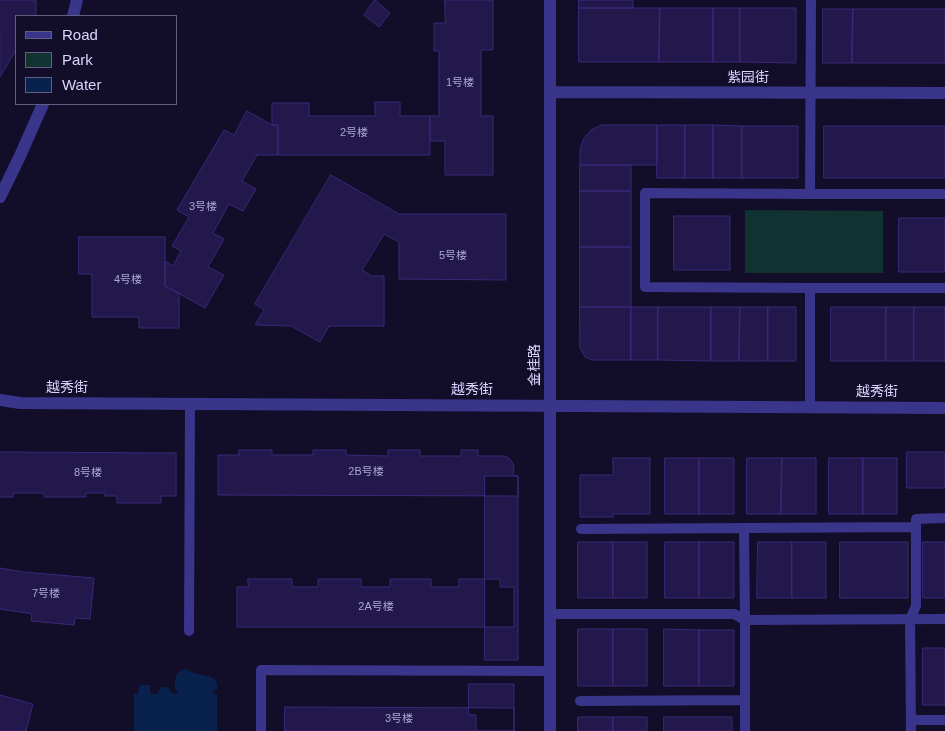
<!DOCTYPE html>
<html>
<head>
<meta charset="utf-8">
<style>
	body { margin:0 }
	#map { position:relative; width:945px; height:731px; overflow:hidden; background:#120e29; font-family:Arial,sans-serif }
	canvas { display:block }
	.legend { position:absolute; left:15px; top:15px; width:162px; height:90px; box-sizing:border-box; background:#120e29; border:1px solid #625e7f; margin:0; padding:6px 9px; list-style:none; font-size:15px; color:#dad5ff }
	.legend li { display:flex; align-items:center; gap:10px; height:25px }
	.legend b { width:25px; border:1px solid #625e7f }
</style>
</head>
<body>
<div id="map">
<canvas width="945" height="731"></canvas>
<ul class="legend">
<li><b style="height:6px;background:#39358b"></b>Road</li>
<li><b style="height:14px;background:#103332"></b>Park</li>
<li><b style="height:14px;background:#08214d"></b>Water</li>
</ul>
</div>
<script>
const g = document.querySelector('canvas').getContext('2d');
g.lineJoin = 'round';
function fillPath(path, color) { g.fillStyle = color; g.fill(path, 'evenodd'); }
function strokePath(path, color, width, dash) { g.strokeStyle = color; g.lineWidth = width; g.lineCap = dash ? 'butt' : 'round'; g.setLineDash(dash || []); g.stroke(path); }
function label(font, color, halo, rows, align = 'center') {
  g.font = font + ' Arial,"Noto Sans SC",sans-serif'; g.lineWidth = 5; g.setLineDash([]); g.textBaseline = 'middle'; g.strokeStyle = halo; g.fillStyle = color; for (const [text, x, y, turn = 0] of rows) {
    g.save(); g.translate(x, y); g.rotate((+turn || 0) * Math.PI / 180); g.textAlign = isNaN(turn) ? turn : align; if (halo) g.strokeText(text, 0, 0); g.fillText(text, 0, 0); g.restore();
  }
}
fillPath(new Path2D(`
	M 745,210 L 883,211 L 883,273 L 745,273 Z`), '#103332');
fillPath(new Path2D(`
	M 186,669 C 190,671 193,673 197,674 C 207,677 219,675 217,689 L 212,693 L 217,694 L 217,731 L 134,731 L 134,694 L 138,694 L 139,687 L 140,685 L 149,685 L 150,686 L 150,692 L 152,694 L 157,694 L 162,687 L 168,687 C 171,692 171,694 178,694 C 173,685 173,671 186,669 Z`), '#08214d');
const building = new Path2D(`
	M 0,0 L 36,0 L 36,16 L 16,16 L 16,50 L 0,77 Z
	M 375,0 L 390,13 L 379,27 L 364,15 Z
	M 445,0 L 493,0 L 493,50 L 481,50 L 481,116 L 493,116 L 493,175 L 445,175 L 445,141 L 430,141 L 430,116 L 439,116 L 439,51 L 434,51 L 434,23 L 445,23 Z
	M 579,0 L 633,0 L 633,8 L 579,8 Z
	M 579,8 L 660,8 L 659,62 L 579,62 Z
	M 660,8 L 713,8 L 713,62 L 659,62 Z
	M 713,8 L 740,8 L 740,62 L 713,62 Z
	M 740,8 L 796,8 L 796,63 L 740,62 Z
	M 823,9 L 853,9 L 852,63 L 823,63 Z
	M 853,9 L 945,9 L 945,63 L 852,63 Z
	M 375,102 L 400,102 L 400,116 L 430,116 L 430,155 L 278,155 L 278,125 L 272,125 L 272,103 L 309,103 L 309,116 L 375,116 Z
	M 247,111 L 272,125 L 278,125 L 278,155 L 257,155 L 242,181 L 256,189 L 243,211 L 229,204 L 213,233 L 224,239 L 208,267 L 224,275 L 205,308 L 165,286 L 165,261 L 173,266 L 181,251 L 172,246 L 189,217 L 177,210 L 224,130 L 234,135 Z
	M 602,125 L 657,125 L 657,165 L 580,165 L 580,150 L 583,140 L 591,130 Z
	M 657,125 L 685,125 L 685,178 L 657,178 Z
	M 685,125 L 713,125 L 713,178 L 685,178 Z
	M 713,125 L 742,126 L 742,178 L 713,178 Z
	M 742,126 L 798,126 L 798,178 L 742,178 Z
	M 824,126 L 945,126 L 945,178 L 824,178 Z
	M 580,165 L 631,165 L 631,191 L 580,191 Z
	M 331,175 L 399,214 L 506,214 L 506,280 L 399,279 L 399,242 L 384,234 L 362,270 L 372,276 L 384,276 L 384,326 L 329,326 L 320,342 L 291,326 L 255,325 L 264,310 L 255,304 Z
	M 580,191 L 631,191 L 631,247 L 580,247 Z
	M 674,216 L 730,216 L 730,270 L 674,270 Z
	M 899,218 L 945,218 L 945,272 L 899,272 Z
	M 79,237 L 165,237 L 165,286 L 179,293 L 179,328 L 139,328 L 139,317 L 92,317 L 92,274 L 79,274 Z
	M 580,247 L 631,247 L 631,307 L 580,307 Z
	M 580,307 L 631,307 L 631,360 L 593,360 L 585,357 L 580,348 Z
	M 631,307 L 658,307 L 658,360 L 631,360 Z
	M 658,307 L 711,307 L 711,361 L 658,360 Z
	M 711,307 L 740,307 L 739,361 L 711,361 Z
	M 740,307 L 768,307 L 768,361 L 739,361 Z
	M 768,307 L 796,307 L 796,361 L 768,361 Z
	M 831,307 L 886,307 L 886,361 L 831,361 Z
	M 886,307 L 914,307 L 914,361 L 886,361 Z
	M 914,307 L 945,307 L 945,361 L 914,361 Z
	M 239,450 L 272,450 L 272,455 L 313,455 L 313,450 L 346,450 L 346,455 L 388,456 L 388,450 L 420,450 L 420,456 L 461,456 L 461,450 L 478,450 L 478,456 L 504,456 L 509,458 L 512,462 L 514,467 L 513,476 L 518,476 L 518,496 L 218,495 L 218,455 L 239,455 Z
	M 0,452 L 176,453 L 176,496 L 161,496 L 161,503 L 117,503 L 117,496 L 105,496 L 105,493 L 86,493 L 86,497 L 44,497 L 44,493 L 13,493 L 13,497 L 0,497 Z
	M 907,452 L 945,452 L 945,488 L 907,488 Z
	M 613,458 L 650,458 L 650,514 L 613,514 L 613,517 L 580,517 L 580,475 L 613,475 Z
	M 665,458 L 699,458 L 699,514 L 665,514 Z
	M 699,458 L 734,458 L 734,514 L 699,514 Z
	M 747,458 L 782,458 L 781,514 L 747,514 Z
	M 782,458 L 816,458 L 816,514 L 781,514 Z
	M 829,458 L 863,458 L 863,514 L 829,514 Z
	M 863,458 L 897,458 L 897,514 L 863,514 Z
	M 485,476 L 518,476 L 518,660 L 485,660 Z
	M 578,542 L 613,542 L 613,598 L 578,598 Z
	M 613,542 L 647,542 L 647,598 L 613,598 Z
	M 665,542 L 699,542 L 699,598 L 665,598 Z
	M 699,542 L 734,542 L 734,598 L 699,598 Z
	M 758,542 L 792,542 L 792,598 L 757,598 Z
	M 792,542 L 826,542 L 826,598 L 792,598 Z
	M 840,542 L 908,542 L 908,598 L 840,598 Z
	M 923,542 L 945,542 L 945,598 L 923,598 Z
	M 0,568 L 23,572 L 94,578 L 90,619 L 75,618 L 74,625 L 31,621 L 32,614 L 0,609 Z
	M 248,579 L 292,579 L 292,587 L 318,587 L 318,579 L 361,579 L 361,587 L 390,587 L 390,579 L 431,579 L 431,587 L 459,587 L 459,579 L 500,579 L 500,587 L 514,587 L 514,627 L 237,627 L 237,587 L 248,587 Z
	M 578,629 L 613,629 L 613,686 L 578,686 Z
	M 613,629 L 647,629 L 647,686 L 613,686 Z
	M 664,629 L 699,630 L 699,686 L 664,686 Z
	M 699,630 L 734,630 L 734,686 L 699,686 Z
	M 923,648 L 945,648 L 945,705 L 923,705 Z
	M 469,684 L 514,684 L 514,731 L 476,731 L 476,715 L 469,715 Z
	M 0,695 L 33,704 L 26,731 L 0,731 Z
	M 285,707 L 514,708 L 514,731 L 285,731 Z
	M 578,717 L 613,717 L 613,731 L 578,731 Z
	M 613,717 L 647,717 L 647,731 L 613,731 Z
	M 664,717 L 732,717 L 732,731 L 664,731 Z`);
fillPath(building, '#23184b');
strokePath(building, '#392879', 1);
strokePath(new Path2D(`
	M 810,194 L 945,194
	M 810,288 L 645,287 L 645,193 L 810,194 L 811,0
	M 810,407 L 810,288 L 945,288
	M 581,529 L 916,527
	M 550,614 L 734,614 L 745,620 L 744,528
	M 189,631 L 190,404
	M 580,701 L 745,700
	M 911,720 L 945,720
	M 261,731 L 261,670 L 550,671
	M 745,731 L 745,620 L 945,619
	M 911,731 L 910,619 L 916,606 L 916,519 L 945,518`), '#39358b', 10);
strokePath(new Path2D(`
	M 550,92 L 945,93
	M 550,731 L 550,0`), '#39358b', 12);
strokePath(new Path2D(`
	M 73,16 L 77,0
	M 0,197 L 20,156 L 43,104
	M 0,400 L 20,403 L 945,408`), '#39358b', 12);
label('11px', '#aca6d2', null, [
	["1号楼",460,83],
	["2号楼",354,133],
	["3号楼",203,207],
	["5号楼",453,256],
	["4号楼",128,280],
	["2B号楼",366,472],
	["8号楼",88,473],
	["7号楼",46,594],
	["2A号楼",376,607],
	["3号楼",399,719]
]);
label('14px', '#dad5ff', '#120e29', [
	["紫园街",748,78],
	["金桂路",535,365,-90],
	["越秀街",67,388],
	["越秀街",472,390],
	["越秀街",877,392]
]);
</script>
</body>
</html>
